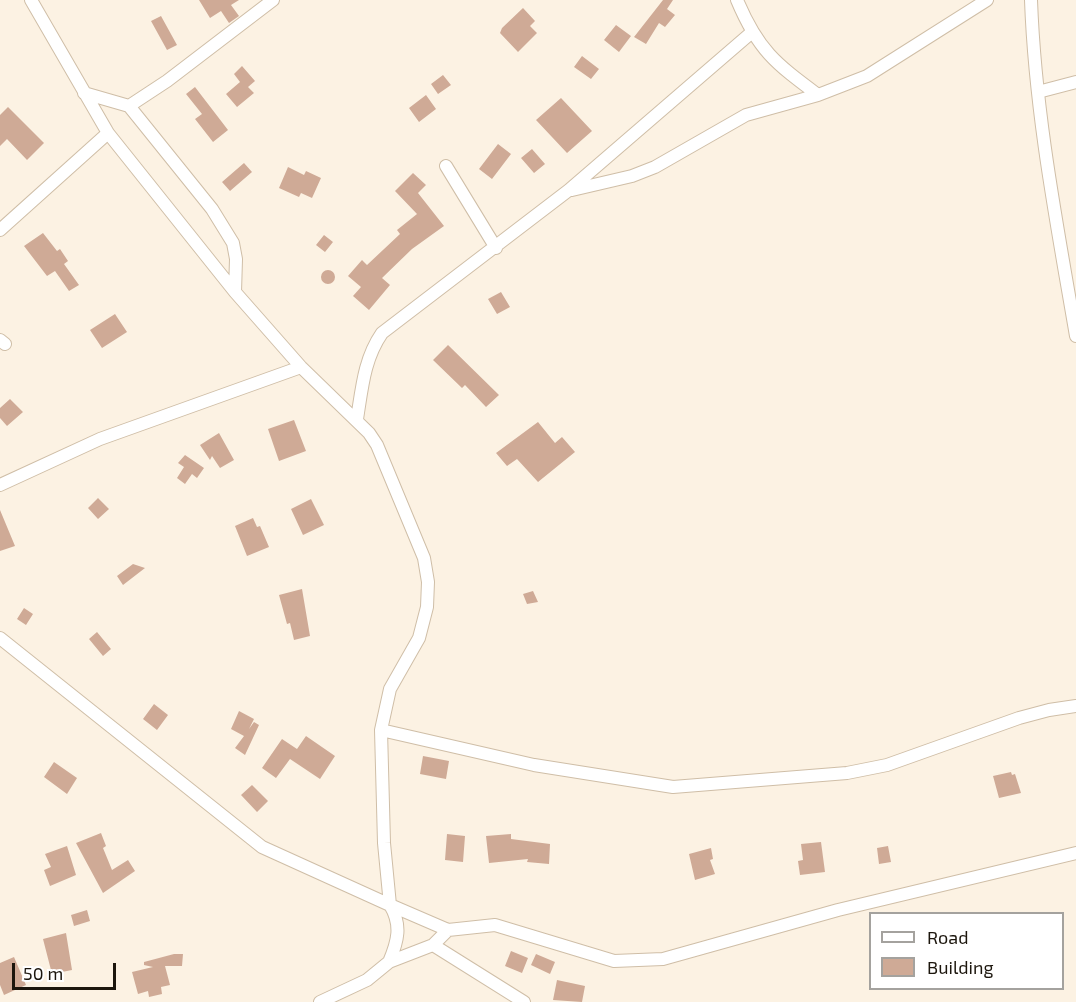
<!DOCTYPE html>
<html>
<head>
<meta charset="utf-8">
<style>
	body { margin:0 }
	#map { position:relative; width:1076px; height:1002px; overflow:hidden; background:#fcf2e3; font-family:"Exo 2",sans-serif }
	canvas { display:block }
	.legend { position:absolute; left:869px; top:912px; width:195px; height:78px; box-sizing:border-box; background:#fff; border:2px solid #a4a29e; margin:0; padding:8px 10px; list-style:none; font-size:18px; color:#1c160d }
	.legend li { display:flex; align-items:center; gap:12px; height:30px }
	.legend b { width:30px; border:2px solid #a4a29e }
	.scale { position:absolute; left:12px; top:963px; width:104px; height:27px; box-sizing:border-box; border:3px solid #1c160d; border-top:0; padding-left:8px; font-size:18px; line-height:21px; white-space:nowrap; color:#1c160d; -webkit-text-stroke:4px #fff; paint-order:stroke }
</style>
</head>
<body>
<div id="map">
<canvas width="1076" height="1002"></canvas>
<ul class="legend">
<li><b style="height:8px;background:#fff"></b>Road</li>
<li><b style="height:16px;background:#cfaa96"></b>Building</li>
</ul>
<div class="scale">50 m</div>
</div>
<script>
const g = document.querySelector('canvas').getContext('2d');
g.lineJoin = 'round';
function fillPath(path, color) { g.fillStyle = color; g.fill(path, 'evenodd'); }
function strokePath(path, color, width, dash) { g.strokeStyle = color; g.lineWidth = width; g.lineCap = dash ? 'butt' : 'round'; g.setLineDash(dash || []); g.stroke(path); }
fillPath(new Path2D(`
	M 199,0 L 239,0 L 231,5 L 239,16 L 229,23 L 221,11 L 210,18 Z
	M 663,0 L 673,0 L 667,9 L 675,15 L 665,27 L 659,23 L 646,44 L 634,37 Z
	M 523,8 L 535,21 L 530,26 L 537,33 L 518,52 L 500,33 L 502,28 Z
	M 161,16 L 177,45 L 167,50 L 151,21 Z
	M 616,25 L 631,36 L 619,52 L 604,40 Z
	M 582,56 L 599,69 L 591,79 L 574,67 Z
	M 242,66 L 255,81 L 248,87 L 254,93 L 237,107 L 226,94 L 240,82 L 234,74 Z
	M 443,75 L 451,85 L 438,94 L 431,84 Z
	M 195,87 L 228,130 L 213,142 L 195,119 L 202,114 L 186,94 Z
	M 426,95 L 436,109 L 419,122 L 409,108 Z
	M 561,98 L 592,131 L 567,153 L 536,120 Z
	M 8,107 L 44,143 L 27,160 L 7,139 L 0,146 L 0,115 Z
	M 498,144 L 511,154 L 492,179 L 479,169 Z
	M 532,149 L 545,164 L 534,173 L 521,158 Z
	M 244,163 L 252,172 L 230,191 L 222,182 Z
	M 288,167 L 304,175 L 306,171 L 321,178 L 312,198 L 301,193 L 299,197 L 279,188 Z
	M 413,173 L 426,185 L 418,193 L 444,226 L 412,249 L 382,278 L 390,285 L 369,310 L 353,296 L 361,287 L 348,276 L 362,260 L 367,265 L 400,234 L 397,230 L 417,214 L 395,191 Z
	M 43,233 L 57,251 L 60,249 L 68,261 L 64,264 L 79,285 L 69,291 L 55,271 L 47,276 L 24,246 Z
	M 324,235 L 333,242 L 325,252 L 316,245 Z
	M321 277a7 7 0 1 1 14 0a7 7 0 1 1-14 0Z
	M 501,292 L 510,307 L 497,314 L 488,299 Z
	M 115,314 L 127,332 L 102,348 L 90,330 Z
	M 448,345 L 499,395 L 486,407 L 465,385 L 462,388 L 433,360 Z
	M 10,399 L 23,412 L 7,426 L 0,418 L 0,408 Z
	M 294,420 L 306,451 L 279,461 L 268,429 Z
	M 538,422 L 555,443 L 562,437 L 575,452 L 538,482 L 517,459 L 507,466 L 496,453 Z
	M 219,433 L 234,460 L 220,468 L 212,456 L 210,460 L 200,445 Z
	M 185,455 L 204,468 L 197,478 L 192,474 L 185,484 L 177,478 L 184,467 L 178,463 Z
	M 98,498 L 109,509 L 98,519 L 88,508 Z
	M 311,499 L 324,525 L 303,535 L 291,509 Z
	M 0,510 L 15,546 L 0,551 Z
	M 253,518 L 257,527 L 260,526 L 269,547 L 247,556 L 235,526 Z
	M 133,564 L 145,568 L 123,585 L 117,576 Z
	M 302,589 L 310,636 L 294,640 L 290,623 L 287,624 L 279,595 Z
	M 533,591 L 538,602 L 527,604 L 523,594 Z
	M 24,608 L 33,614 L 26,625 L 17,619 Z
	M 97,632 L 111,649 L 103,656 L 89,639 Z
	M 154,704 L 168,715 L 157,730 L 143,719 Z
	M 239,711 L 254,719 L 249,729 L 254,722 L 259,725 L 245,755 L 235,748 L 244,736 L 231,729 Z
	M 306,736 L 335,756 L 320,779 L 290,759 L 276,778 L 262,768 L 282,739 L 297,749 Z
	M 423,756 L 449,761 L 446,779 L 420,774 Z
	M 54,762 L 77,778 L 67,794 L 44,777 Z
	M 1011,772 L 1012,775 L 1015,774 L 1021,793 L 999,798 L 993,776 Z
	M 252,785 L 268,801 L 257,812 L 241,795 Z
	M 101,833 L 106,846 L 103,848 L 112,870 L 128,860 L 135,871 L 103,893 L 76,843 Z
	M 447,834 L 465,836 L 463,862 L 445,860 Z
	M 511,834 L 511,839 L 550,844 L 549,864 L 527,862 L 528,859 L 489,863 L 486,836 Z
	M 821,842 L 825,872 L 800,875 L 798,861 L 803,860 L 801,844 Z
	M 67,846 L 76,875 L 50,886 L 44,870 L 51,867 L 45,854 Z
	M 888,846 L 891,862 L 879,864 L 877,848 Z
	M 711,848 L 713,859 L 710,860 L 715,874 L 695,880 L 689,854 Z
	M 87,910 L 90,921 L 74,926 L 71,915 Z
	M 66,933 L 72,970 L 52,974 L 43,939 Z
	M 511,951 L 528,958 L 522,973 L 505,966 Z
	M 174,954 L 183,954 L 182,966 L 165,966 L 170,985 L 161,987 L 162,994 L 149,997 L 148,991 L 138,994 L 132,972 L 153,967 L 144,965 L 144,962 Z
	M 536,954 L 555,962 L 550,974 L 531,965 Z
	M 14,957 L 26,985 L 4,995 L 0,985 L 0,963 Z
	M 557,980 L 585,986 L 582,1002 L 553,1000 Z`), '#cfaa96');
const street = new Path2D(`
	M 31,0 L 108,133 L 235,292 L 301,367 L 369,433 L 377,445 L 424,558 L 428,582 L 427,607 L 419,638 L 390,689 L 381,730 L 384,843 L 390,905 L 448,930 L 495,925 L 614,961 L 663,959 L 838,910 L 1076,853
	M 737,0 C 758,50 775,63 818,95
	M 1031,0 C 1035,112 1057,225 1076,336
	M 1038,92 L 1076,82
	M 84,93 L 129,106 L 212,209 L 233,243 L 236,259 L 235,292
	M 129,106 L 167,81 L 273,0
	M 446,166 L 496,248
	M 572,190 L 632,176 L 655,167 L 746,115 L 818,95 L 867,76 L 987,0
	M 0,230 L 108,133
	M 0,340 L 5,344
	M 357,419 C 362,388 364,359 382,333 L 569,190 L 751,33
	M 0,485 L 100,439 L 301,367
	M 0,638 L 262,847 L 390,905 C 402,925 398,941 389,962
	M 381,730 L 534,765 L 673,787 L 847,773 L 887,765 L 1019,718 L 1049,710 L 1076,706
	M 433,945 L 524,1002
	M 320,1002 L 367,980 L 389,962 L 433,945 L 448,930`);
strokePath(street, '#cfbea7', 14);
strokePath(street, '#fff', 12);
</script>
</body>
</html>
